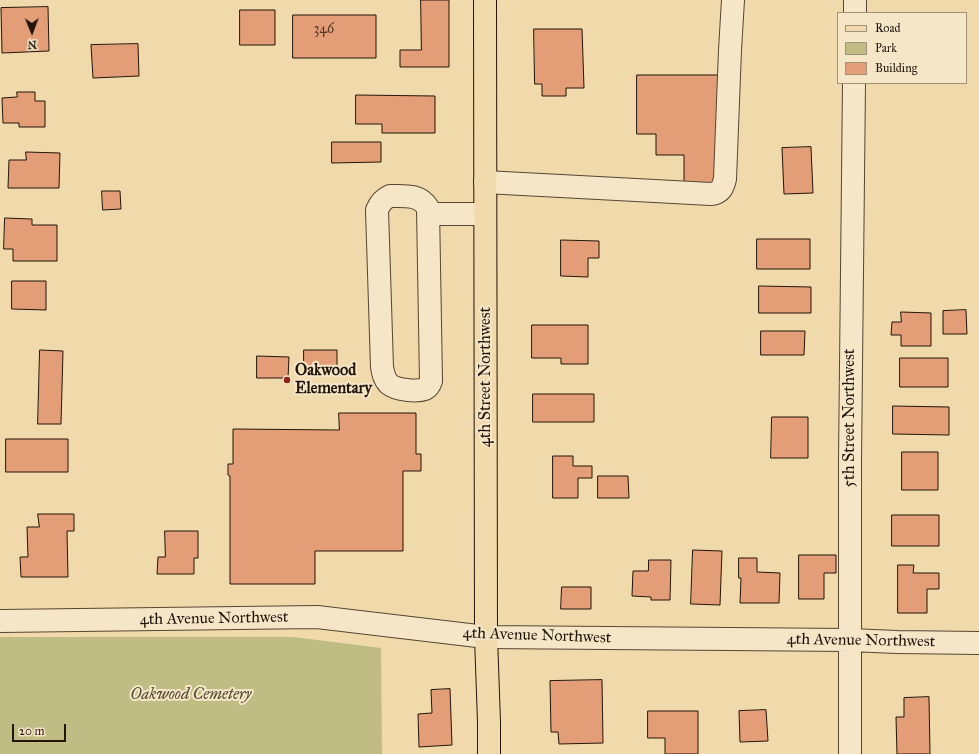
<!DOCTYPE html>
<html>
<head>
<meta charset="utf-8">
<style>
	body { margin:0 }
	#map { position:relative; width:979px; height:754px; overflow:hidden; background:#f0d9aa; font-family:"IM FELL Great Primer",serif }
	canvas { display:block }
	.legend { position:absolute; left:837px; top:12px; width:130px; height:72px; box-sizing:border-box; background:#f5e6c8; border:1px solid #a1927c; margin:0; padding:5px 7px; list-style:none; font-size:12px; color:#23150a }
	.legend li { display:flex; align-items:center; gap:8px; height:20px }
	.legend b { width:20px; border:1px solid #a1927c }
	.north { position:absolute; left:12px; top:12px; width:40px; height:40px; -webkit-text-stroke:3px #f5e6c8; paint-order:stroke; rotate:179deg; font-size:11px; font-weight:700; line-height:16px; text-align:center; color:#23150a }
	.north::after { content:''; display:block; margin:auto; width:14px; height:18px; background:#23150a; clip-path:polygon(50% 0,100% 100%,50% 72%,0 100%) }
	.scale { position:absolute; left:12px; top:724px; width:54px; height:18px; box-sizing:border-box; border:2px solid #23150a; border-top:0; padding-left:5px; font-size:12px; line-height:14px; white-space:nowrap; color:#23150a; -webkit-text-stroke:3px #f5e6c8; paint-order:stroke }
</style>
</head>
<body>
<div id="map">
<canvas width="979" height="754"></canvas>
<ul class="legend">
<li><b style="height:5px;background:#f0d9aa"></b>Road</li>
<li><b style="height:11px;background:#c0bd84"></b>Park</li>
<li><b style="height:11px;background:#e39e77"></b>Building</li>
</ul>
<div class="north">N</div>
<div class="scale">20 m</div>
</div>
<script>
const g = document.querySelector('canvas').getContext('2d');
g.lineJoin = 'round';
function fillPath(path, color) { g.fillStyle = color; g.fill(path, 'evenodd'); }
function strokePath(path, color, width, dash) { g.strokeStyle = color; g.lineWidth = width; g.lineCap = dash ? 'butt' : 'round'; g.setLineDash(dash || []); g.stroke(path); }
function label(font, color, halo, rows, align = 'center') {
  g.font = font + ' "IM FELL Great Primer",serif'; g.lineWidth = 4; g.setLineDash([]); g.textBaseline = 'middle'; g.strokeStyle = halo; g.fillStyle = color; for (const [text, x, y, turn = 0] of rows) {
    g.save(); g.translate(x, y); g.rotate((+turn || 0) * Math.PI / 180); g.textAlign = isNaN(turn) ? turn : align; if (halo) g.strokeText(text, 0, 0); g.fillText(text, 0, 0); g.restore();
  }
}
fillPath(new Path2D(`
	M 0,637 L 294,637 L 381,648 L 382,754 L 0,754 Z`), '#c0bd84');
const building = new Path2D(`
	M 421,0 L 449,0 L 449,67 L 400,67 L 400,50 L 421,50 Z
	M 48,7 L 49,51 L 2,53 L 1,8 Z
	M 240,10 L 275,10 L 275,45 L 240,45 Z
	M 293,15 L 376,15 L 376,58 L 293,58 Z
	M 534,29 L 582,29 L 584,88 L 566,88 L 566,96 L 542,96 L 542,84 L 535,84 Z
	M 138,44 L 139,76 L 93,78 L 91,45 Z
	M 637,75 L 719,75 L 718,184 L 684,184 L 684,155 L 656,155 L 656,134 L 637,134 Z
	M 17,92 L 35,92 L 35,101 L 45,101 L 45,127 L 19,127 L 19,123 L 3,123 L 2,98 L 17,97 Z
	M 356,95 L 435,96 L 435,133 L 382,133 L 382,124 L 356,124 Z
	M 332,142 L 381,142 L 381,162 L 332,163 Z
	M 811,147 L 813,193 L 784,194 L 782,148 Z
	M 26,152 L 60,153 L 59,188 L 8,188 L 9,160 L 26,160 Z
	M 102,191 L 120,191 L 121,209 L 103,210 Z
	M 5,218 L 32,219 L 32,225 L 57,225 L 57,261 L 13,261 L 13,249 L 4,249 Z
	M 757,239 L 810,239 L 810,269 L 757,269 Z
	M 561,240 L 599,241 L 599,258 L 588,258 L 588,277 L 561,276 Z
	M 12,281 L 46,281 L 46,310 L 12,309 Z
	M 759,286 L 811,287 L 811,313 L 759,313 Z
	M 966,310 L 967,334 L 943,334 L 943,311 Z
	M 901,312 L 931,313 L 931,346 L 901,346 L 901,335 L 891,335 L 892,322 L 901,322 Z
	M 532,325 L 588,325 L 588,364 L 561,364 L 561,358 L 532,358 Z
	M 761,331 L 805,331 L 804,355 L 761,355 Z
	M 40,350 L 63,351 L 61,424 L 38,424 Z
	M 304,350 L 337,350 L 337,372 L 304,372 Z
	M 257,356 L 289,357 L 288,378 L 257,378 Z
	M 900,358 L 948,358 L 948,387 L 900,387 Z
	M 533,394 L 594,394 L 594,422 L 533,422 Z
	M 893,406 L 949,407 L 949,435 L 893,434 Z
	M 339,413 L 416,413 L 416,454 L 421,454 L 421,471 L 403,471 L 403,551 L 315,551 L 315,584 L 230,584 L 230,476 L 228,475 L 228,464 L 233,464 L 233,429 L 339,430 Z
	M 772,417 L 808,417 L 808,458 L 771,458 Z
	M 6,439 L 68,439 L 68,472 L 6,472 Z
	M 902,452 L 938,452 L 938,490 L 902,490 Z
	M 553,456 L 573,456 L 573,466 L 592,466 L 592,478 L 578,478 L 578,498 L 553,498 Z
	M 598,476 L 628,476 L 629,498 L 598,498 Z
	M 38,514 L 74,514 L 74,531 L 67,531 L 68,577 L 21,577 L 20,557 L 28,557 L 27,527 L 39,527 Z
	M 892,515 L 939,515 L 939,546 L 892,546 Z
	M 165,531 L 198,531 L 198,558 L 194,558 L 194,574 L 157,574 L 158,557 L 165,557 Z
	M 693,550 L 722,551 L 720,605 L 691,604 Z
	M 799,555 L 836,555 L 836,573 L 824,573 L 824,599 L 799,599 Z
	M 739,558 L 757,558 L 757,572 L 780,573 L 779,603 L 740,603 L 741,578 L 739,578 Z
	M 649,560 L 671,560 L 670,600 L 651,600 L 651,597 L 632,596 L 633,571 L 648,571 Z
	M 898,565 L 914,565 L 913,573 L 939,573 L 939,589 L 927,589 L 927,613 L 898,613 Z
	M 562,587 L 591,587 L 591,609 L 561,609 Z
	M 602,680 L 603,743 L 559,744 L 558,732 L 551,732 L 550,681 Z
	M 450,689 L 452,745 L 419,747 L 418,714 L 432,713 L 431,690 Z
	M 929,697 L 930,754 L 897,754 L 896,717 L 904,717 L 904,698 Z
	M 766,710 L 768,741 L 740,742 L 739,711 Z
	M 648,711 L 698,711 L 698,754 L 665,754 L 665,738 L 648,738 Z`);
fillPath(building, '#e39e77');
strokePath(building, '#23150a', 1);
const minor = new Path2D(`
	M 855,13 L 855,0
	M 485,182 L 711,194 C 721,193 723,187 725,179 L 730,50 L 733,0
	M 390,196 C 404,196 420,194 428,208 L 431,381 C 430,384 429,387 425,389 C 417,392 396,390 389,384 C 384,379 383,373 382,367 L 377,210 C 380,203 383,199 390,196 Z
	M 428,214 L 485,214
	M 0,621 L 317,617 L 486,637 L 850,640 L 897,642 L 979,643
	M 850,754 L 850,460 L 854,83`);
const major = new Path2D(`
	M 485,0 L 486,637 L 489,722 L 489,754`);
strokePath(minor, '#564632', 24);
strokePath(major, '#23150a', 24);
strokePath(minor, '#f5e6c8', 22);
strokePath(major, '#f0d9aa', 22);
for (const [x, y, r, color] of [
	[287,380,4,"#8f2418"]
]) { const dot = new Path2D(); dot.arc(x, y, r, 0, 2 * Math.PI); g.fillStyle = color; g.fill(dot); strokePath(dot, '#f5e6c8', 1.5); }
label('14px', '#533725', null, [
	["346",324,30]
]);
label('bold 16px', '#23150a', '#f5e6c8', [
	["Oakwood",295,371],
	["Elementary",295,389]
], 'left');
label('16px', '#23150a', '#f5e6c8', [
	["4th Street Northwest",486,377,-90],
	["5th Street Northwest",850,418,-90],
	["4th Avenue Northwest",214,619,-1],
	["4th Avenue Northwest",537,636,2],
	["4th Avenue Northwest",861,641,1]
]);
label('italic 16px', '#52472f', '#f5e6c8', [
	["Oakwood Cemetery",191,695]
]);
</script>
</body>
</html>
